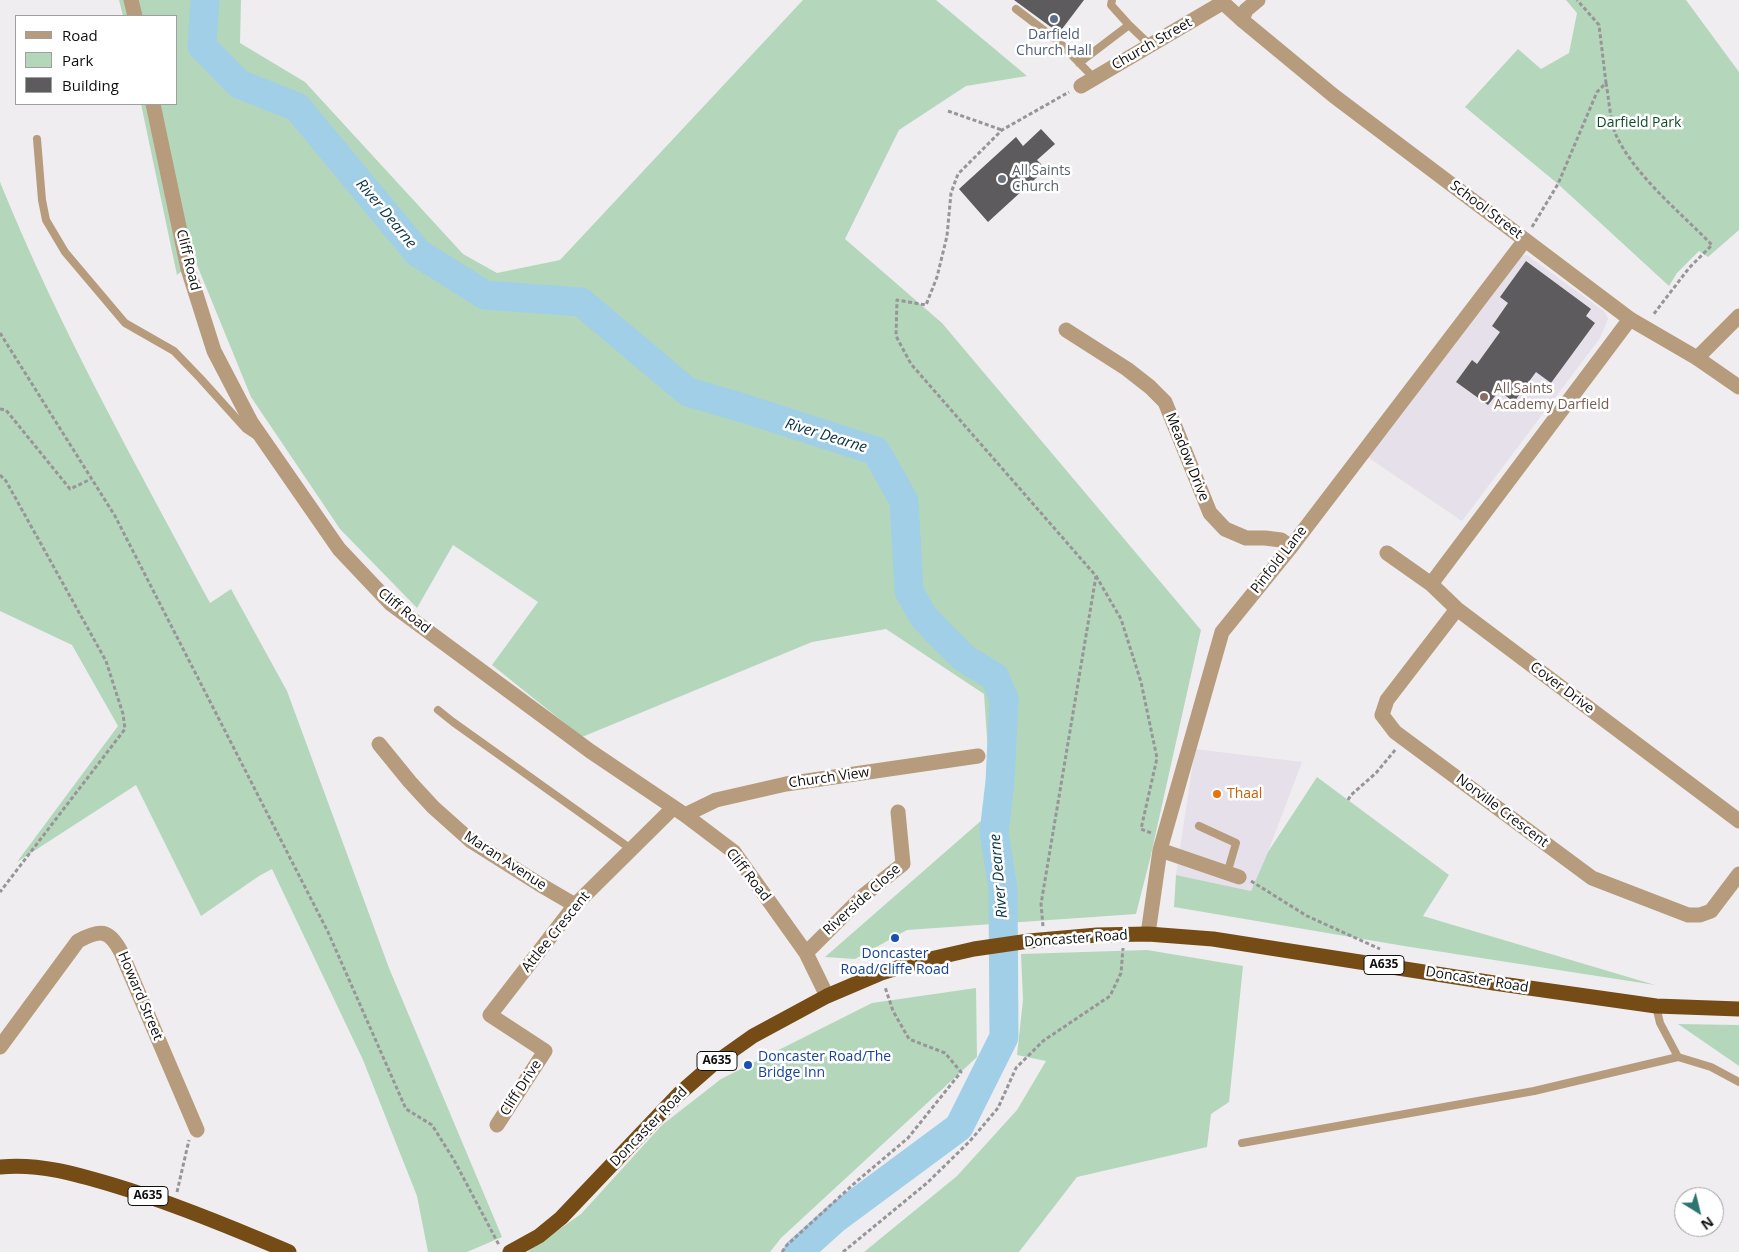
<!DOCTYPE html>
<html>
<head>
<meta charset="utf-8">
<style>
	body { margin:0 }
	#map { position:relative; width:1739px; height:1252px; overflow:hidden; background:#efedf0; font-family:"Open Sans",sans-serif }
	canvas { display:block }
	.legend { position:absolute; left:15px; top:15px; width:162px; height:90px; box-sizing:border-box; background:#fff; border:1px solid #9f9f9f; margin:0; padding:6px 9px; list-style:none; font-size:15px; color:#100f10 }
	.legend li { display:flex; align-items:center; gap:10px; height:25px }
	.legend b { width:25px; border:1px solid #9f9f9f }
	.north { position:absolute; left:1674px; top:1187px; width:50px; height:50px; box-sizing:border-box; background:#fff; border:1px solid #9f9f9f; border-radius:50%; rotate:144deg; font-size:14px; font-weight:700; line-height:20px; text-align:center; color:#100f10 }
	.north::after { content:''; display:block; margin:auto; width:18px; height:22px; background:#2d7570; clip-path:polygon(50% 0,100% 100%,50% 72%,0 100%) }
</style>
</head>
<body>
<div id="map">
<canvas width="1739" height="1252"></canvas>
<ul class="legend">
<li><b style="height:6px;background:#b79b7d"></b>Road</li>
<li><b style="height:14px;background:#b4d7bc"></b>Park</li>
<li><b style="height:14px;background:#5d5b5e"></b>Building</li>
</ul>
<div class="north">N</div>
</div>
<script>
const g = document.querySelector('canvas').getContext('2d');
g.lineJoin = 'round';
function fillPath(path, color) { g.fillStyle = color; g.fill(path, 'evenodd'); }
function strokePath(path, color, width, dash) { g.strokeStyle = color; g.lineWidth = width; g.lineCap = dash ? 'butt' : 'round'; g.setLineDash(dash || []); g.stroke(path); }
function label(font, color, halo, rows, align = 'center') {
  g.font = font + ' "Open Sans",sans-serif'; g.lineWidth = 5; g.setLineDash([]); g.textBaseline = 'middle'; g.strokeStyle = halo; g.fillStyle = color; for (const [text, x, y, turn = 0] of rows) {
    g.save(); g.translate(x, y); g.rotate((+turn || 0) * Math.PI / 180); g.textAlign = isNaN(turn) ? turn : align; if (halo) g.strokeText(text, 0, 0); g.fillText(text, 0, 0); g.restore();
  }
}
fillPath(new Path2D(`
	M 1527,255 L 1605,312 L 1608,319 L 1600,338 L 1462,521 L 1366,456 L 1521,256 Z
	M 1195,749 L 1302,762 L 1268,852 L 1251,891 L 1176,875 Z`), '#e5e0ea');
fillPath(new Path2D(`
	M 119,0 L 241,0 L 240,43 L 305,82 L 463,254 L 497,273 L 560,260 L 803,0 L 936,0 L 1027,76 L 966,86 L 899,130 L 845,239 L 942,323 L 1201,630 L 1150,859 L 1136,914 L 907,930 L 855,959 L 825,957 L 983,819 L 989,766 L 984,694 L 886,629 L 812,642 L 582,737 L 492,665 L 538,602 L 453,545 L 417,608 L 340,529 L 251,397 L 195,260 L 177,275 L 141,104 L 176,104 L 176,16 L 123,16 Z
	M 1566,0 L 1686,0 L 1739,72 L 1739,230 L 1708,257 L 1699,251 L 1677,273 L 1669,286 L 1558,184 L 1465,107 L 1518,49 L 1541,69 L 1569,53 L 1577,13 Z
	M 0,182 C 59,328 136,465 210,603 L 231,589 L 287,691 L 389,968 L 502,1237 L 467,1252 L 428,1252 L 417,1196 L 363,1060 L 272,869 L 259,876 L 201,916 L 136,785 L 17,862 L 118,726 L 72,645 L 0,611 Z
	M 1317,777 L 1449,875 L 1423,916 L 1655,985 L 1404,946 L 1174,907 L 1176,875 L 1251,891 L 1268,852 Z
	M 1147,950 L 1243,966 L 1229,1102 L 1211,1114 L 1207,1147 L 1077,1177 L 1019,1252 L 864,1252 L 957,1176 L 1017,1110 L 1046,1061 L 1017,1055 L 1023,1000 L 1021,954 Z
	M 976,988 L 977,1057 L 781,1238 L 770,1252 L 527,1252 L 581,1214 L 662,1125 L 721,1079 L 872,1003 Z
	M 1678,1024 L 1739,1025 L 1739,1066 Z`), '#b4d7bc');
strokePath(new Path2D(`
	M 205,0 L 202,46 L 239,84 L 297,107 L 418,253 L 485,295 L 581,302 L 688,392 L 743,408 L 876,451 L 904,501 L 909,591 L 923,616 L 940,634 L 964,658 L 995,677 L 1004,699 L 1000,782 L 994,833 L 1003,889 L 1004,1037 L 959,1127 L 836,1218 L 798,1252`), '#a0cfe7', 29);
fillPath(new Path2D(`
	M 1014,0 L 1084,0 L 1059,33 Z
	M 1041,129 L 1055,144 L 1037,160 L 1046,169 L 988,222 L 959,189 L 1016,137 L 1023,146 Z
	M 1526,261 L 1591,309 L 1586,316 L 1595,323 L 1551,383 L 1536,372 L 1514,402 L 1499,391 L 1488,405 L 1456,382 L 1472,360 L 1477,364 L 1500,332 L 1492,326 L 1508,303 L 1500,297 Z`), '#5d5b5e');
strokePath(new Path2D(`
	M 1606,83 C 1609,98 1610,122 1616,135 C 1635,176 1681,213 1712,245 L 1689,268 L 1653,315
	M 948,111 L 1002,130
	M 1532,227 L 1558,184 L 1597,92 L 1606,83 L 1599,25 L 1577,0
	M 0,333 L 115,516 L 328,932 L 406,1109 L 432,1125 L 454,1160 L 499,1245
	M 0,409 L 6,410 L 70,489 L 91,479
	M 0,475 L 6,481 L 106,661 L 123,714 L 125,729 L 0,892
	M 1096,576 L 1121,619 L 1141,682 L 1157,758 L 1141,829 L 1151,833
	M 1348,800 L 1351,795 L 1376,773 L 1396,749
	M 1251,881 L 1307,916 L 1380,949
	M 1043,926 L 1041,904 L 1096,576 L 911,364 L 896,336 L 897,300 L 926,305 L 937,277 L 947,236 L 951,193 L 958,174 L 1002,130 L 1069,92
	M 177,1192 L 189,1140
	M 782,1252 L 787,1245 L 857,1181 L 908,1138 L 961,1072 L 945,1053 L 909,1039 L 893,1011 L 885,987
	M 843,1252 L 927,1183 L 970,1141 L 998,1108 L 1016,1068 L 1043,1041 L 1110,996 L 1121,973 L 1123,948`), '#979597', 3, [4, 2.5]);
strokePath(new Path2D(`
	M 1112,0 L 1111,5 L 1129,25
	M 1016,9 L 1058,41 L 1094,78
	M 1079,63 L 1129,25 L 1150,45
	M 37,139 L 42,200 L 46,220 L 65,252 L 125,323 L 174,351 L 200,378 L 246,429 L 255,435
	M 438,710 L 453,722 L 631,849
	M 1199,826 L 1236,843 L 1227,874
	M 1656,1006 L 1660,1023 L 1678,1057 L 1711,1067 L 1739,1082
	M 1242,1143 L 1534,1091 L 1678,1057`), '#b79b7d', 8);
strokePath(new Path2D(`
	M 131,0 L 135,16
	M 1220,0 L 1242,20
	M 1081,86 L 1222,3
	M 153,104 L 188,269 L 214,351 L 251,422 L 339,549 L 391,604 L 590,751 L 685,815 L 734,852 L 806,953 L 827,996
	M 1066,330 L 1127,369 L 1150,387 L 1165,402 L 1210,513 L 1225,529 L 1246,538 L 1265,538 L 1281,540 L 1291,547
	M 1697,358 L 1739,316
	M 1387,553 L 1431,584 L 1457,609 L 1739,821
	M 1431,584 L 1630,319
	M 1457,609 L 1387,700 L 1382,715 L 1395,732 L 1592,878 L 1688,915 L 1700,915 L 1711,911 L 1739,874
	M 379,744 L 410,782 L 433,807 L 471,841 L 539,884 L 575,905
	M 685,815 L 716,800 L 786,784 L 978,756
	M 1160,850 L 1239,877
	M 1148,934 L 1160,850 L 1222,632 L 1291,547 L 1525,240
	M 806,953 L 864,895 L 903,864 L 898,812
	M 0,1047 L 78,941 C 100,929 109,929 121,952 L 197,1130
	M 497,1125 L 545,1051 L 490,1015 L 575,905 L 673,808`), '#b79b7d', 15);
strokePath(new Path2D(`
	M 1258,0 L 1246,10 L 1242,20 L 1334,96 L 1630,319 L 1697,358 L 1739,387`), '#b79b7d', 15);
strokePath(new Path2D(`
	M 0,1167 C 39,1163 76,1174 113,1185 C 173,1203 231,1227 289,1252
	M 510,1252 L 539,1236 L 561,1218 L 679,1094 L 712,1065 L 753,1036 L 827,996 L 881,973 L 913,963 L 974,949 L 1029,941 L 1097,935 L 1148,934 L 1213,939 L 1494,983 L 1656,1006 L 1739,1009`), '#754c16', 15);
for (const [x, y, r, color] of [
	[1054,19,5,"#5c6f8a"],
	[1002,179,5,"#6b7280"],
	[1484,397,5,"#8d6e63"],
	[1217,794,5,"#e8710a"],
	[895,938,5,"#1a4fb4"],
	[748,1065,5,"#1a4fb4"]
]) { const dot = new Path2D(); dot.arc(x, y, r, 0, 2 * Math.PI); g.fillStyle = color; g.fill(dot); strokePath(dot, '#fff', 2); }
for (const [x, y, w] of [
	[1384,965,40],
	[717,1061,40],
	[148,1196,40]
]) { const box = new Path2D(); box.roundRect(x - w / 2, y - 9.5, w, 19, 4); g.fillStyle = '#fff'; g.fill(box); strokePath(box, '#100f10', 1); }
label('bold 12px', '#100f10', null, [
	["A635",1384,965],
	["A635",717,1061],
	["A635",148,1196]
]);
label('14px', '#4e5e75', '#fff', [
	["Darfield",1054,35],
	["Church Hall",1054,51]
]);
label('14px', '#100f10', '#fff', [
	["Church Street",1152,44,-30],
	["School Street",1486,210,37],
	["Cliff Road",188,260,76],
	["Meadow Drive",1187,457,68],
	["Pinfold Lane",1279,560,-52],
	["Cliff Road",404,611,39],
	["Cover Drive",1562,688,37],
	["Church View",829,778,-8],
	["Norville Crescent",1502,811,37],
	["Maran Avenue",505,861,33],
	["Cliff Road",748,875,52],
	["Riverside Close",862,900,-42],
	["Attlee Crescent",556,932,-51],
	["Doncaster Road",1076,939,-4],
	["Doncaster Road",1477,980,9],
	["Howard Street",140,996,67],
	["Cliff Drive",521,1088,-57],
	["Doncaster Road",649,1127,-46]
]);
label('14px', '#0e4d27', '#fff', [
	["Darfield Park",1639,123]
]);
label('14px', '#5b616d', '#fff', [
	["All Saints",1012,171],
	["Church",1012,187]
], 'left');
label('14px', '#785e54', '#fff', [
	["All Saints",1494,389],
	["Academy Darfield",1494,405]
], 'left');
label('14px', '#c56008', '#fff', [
	["Thaal",1227,794]
], 'left');
label('14px', '#164399', '#fff', [
	["Doncaster",895,954],
	["Road/Cliffe Road",895,970],
	["Doncaster Road/The",758,1057,"left"],
	["Bridge Inn",758,1073,"left"]
]);
label('italic 15px', '#083243', '#fff', [
	["River Dearne",386,214,50],
	["River Dearne",826,436,17],
	["River Dearne",999,876,-95]
]);
</script>
</body>
</html>
